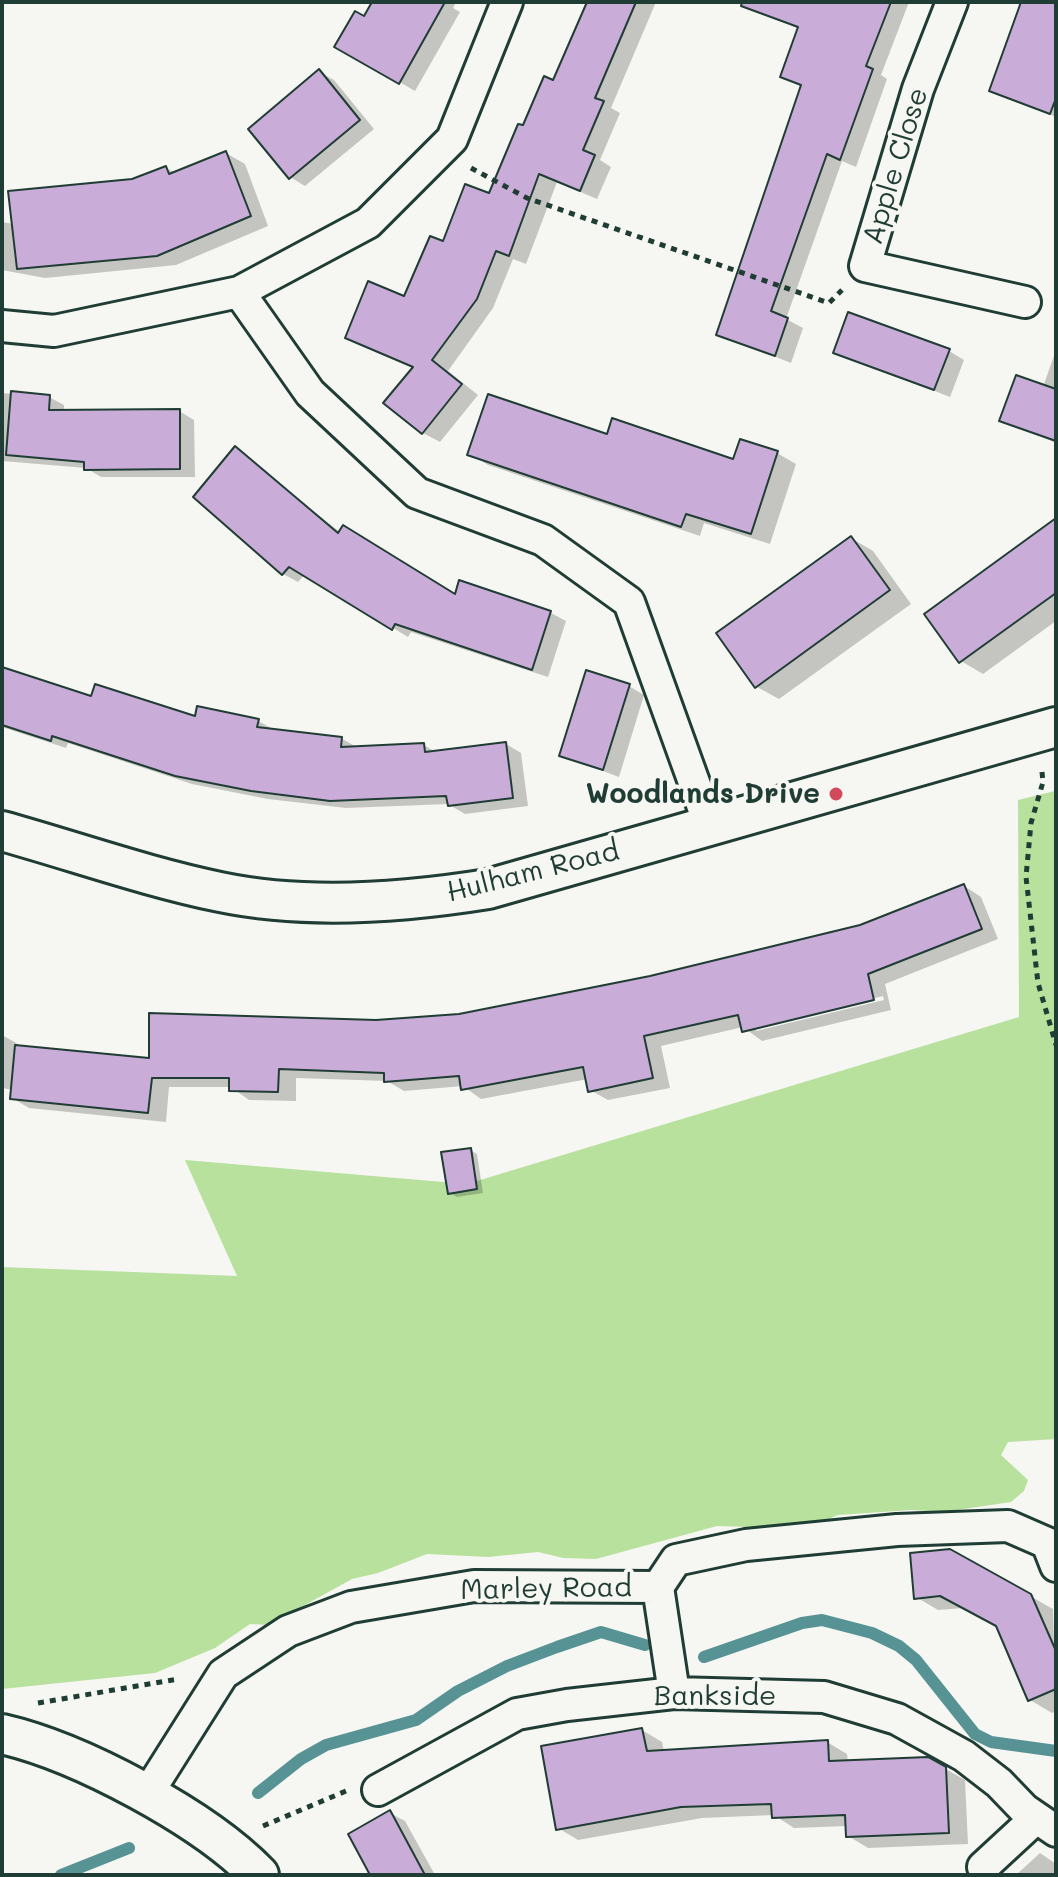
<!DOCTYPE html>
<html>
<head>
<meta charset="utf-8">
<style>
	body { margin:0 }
	#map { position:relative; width:1058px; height:1877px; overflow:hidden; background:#f6f6f2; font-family:Mali,sans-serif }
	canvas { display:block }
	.frame { position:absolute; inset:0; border:4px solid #1f3d34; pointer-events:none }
</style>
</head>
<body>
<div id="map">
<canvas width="1058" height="1877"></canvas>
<div class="frame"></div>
</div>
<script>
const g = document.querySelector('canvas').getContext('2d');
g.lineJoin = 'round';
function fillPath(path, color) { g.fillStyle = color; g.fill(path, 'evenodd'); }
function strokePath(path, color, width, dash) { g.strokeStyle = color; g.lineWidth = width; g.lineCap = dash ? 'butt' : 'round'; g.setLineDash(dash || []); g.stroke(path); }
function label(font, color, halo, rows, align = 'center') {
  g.font = font + ' Mali,sans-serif'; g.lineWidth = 8; g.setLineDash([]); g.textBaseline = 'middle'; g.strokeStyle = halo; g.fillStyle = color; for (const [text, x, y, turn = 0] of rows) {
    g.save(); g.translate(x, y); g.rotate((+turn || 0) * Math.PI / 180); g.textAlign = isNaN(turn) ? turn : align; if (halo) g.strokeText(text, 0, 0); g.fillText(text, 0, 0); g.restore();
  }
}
fillPath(new Path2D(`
	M 1055,791 L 1056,1439 L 1008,1442 L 1001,1455 L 1028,1480 L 1024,1491 L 1011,1502 L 944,1512 L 911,1510 L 838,1515 L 822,1522 L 780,1528 L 717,1526 L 596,1559 L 563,1558 L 538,1552 L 488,1557 L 427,1554 L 378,1573 L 352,1579 L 269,1625 L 250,1624 L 215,1648 L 155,1673 L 2,1689 L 2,1267 L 237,1276 L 185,1160 L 467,1184 L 1019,1017 L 1018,800 Z`), '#b8e19e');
fillPath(new Path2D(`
	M 374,2 L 456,2 L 453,8 L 460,12 L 415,91 L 337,46 L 365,19 Z
	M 589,2 L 656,2 L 611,108 L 620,113 L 600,160 L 611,167 L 597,199 L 557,182 L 526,264 L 513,259 L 493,308 L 448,371 L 478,395 L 440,442 L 423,433 L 414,368 L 347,338 L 405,299 L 444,244 L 490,195 L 524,128 L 555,83 Z
	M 774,2 L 909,2 L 881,75 L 887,79 L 856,167 L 842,161 L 786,319 L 803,328 L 791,363 L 718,334 L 802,87 L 782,76 L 799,29 L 770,15 Z
	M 1023,2 L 1056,2 L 1056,117 L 991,90 Z
	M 319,72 L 334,80 L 374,129 L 305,186 L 290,177 Z
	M 226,153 L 245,164 L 268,226 L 176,265 L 45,278 L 2,270 L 2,222 L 14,224 L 166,168 L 176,173 Z
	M 1056,350 L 1056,443 L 1002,420 L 1043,387 Z
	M 949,351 L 964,360 L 950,397 L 835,352 Z
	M 2,393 L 49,397 L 64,405 L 64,412 L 179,411 L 194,420 L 195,477 L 101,477 L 86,468 L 2,461 Z
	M 608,436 L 734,462 L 777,453 L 796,464 L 770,544 L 704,523 L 700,536 L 488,465 L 470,454 Z
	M 235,449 L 341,533 L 456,596 L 460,583 L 551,613 L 566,621 L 548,677 L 411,632 L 408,637 L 305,574 L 298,582 L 283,574 Z
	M 1056,524 L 1056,621 L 983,674 L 961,661 Z
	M 851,538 L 873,551 L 911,604 L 779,699 L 757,687 Z
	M 2,668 L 92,699 L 197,719 L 258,721 L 273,729 L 341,738 L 358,748 L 424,745 L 437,753 L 506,744 L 521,753 L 528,806 L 465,814 L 448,804 L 346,808 L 268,799 L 192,784 L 68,743 L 66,748 L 2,727 Z
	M 629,686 L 644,695 L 619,777 L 561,755 Z
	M 964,886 L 981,897 L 998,939 L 885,984 L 891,1010 L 762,1041 L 743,1027 L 661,1046 L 670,1088 L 608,1100 L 590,1090 L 588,1079 L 481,1099 L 463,1086 L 404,1091 L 387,1081 L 296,1078 L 296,1101 L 249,1100 L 231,1087 L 169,1087 L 166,1122 L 29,1108 L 12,1098 L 13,1090 L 2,1088 L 2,1035 L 18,1044 L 17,1047 L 151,1060 L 376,1022 L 459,1016 L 651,978 L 861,927 ZM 883,996 L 884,1000 L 756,1031 L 756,1027 Z
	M 470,1150 L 477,1154 L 483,1193 L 457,1197 L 450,1193 Z
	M 912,1555 L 1030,1596 L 1053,1609 L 1056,1711 L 1052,1713 L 1030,1700 L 998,1626 L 964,1608 L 938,1610 L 916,1597 Z
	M 642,1730 L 662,1742 L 664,1752 L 827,1742 L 847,1754 L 848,1762 L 928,1759 L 965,1780 L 968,1844 L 868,1848 L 848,1836 L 847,1826 L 794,1828 L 774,1815 L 702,1818 L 578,1840 L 558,1828 Z
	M 390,1813 L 405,1821 L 435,1875 L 373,1875 Z
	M 1040,1853 L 1056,1864 L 1056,1875 L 1016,1875 Z`), '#0003');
strokePath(new Path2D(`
	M 704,1657 L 802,1623 L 822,1620 L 872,1633 L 899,1646 L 916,1660 L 975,1734 L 991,1742 L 1056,1751
	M 258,1793 L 301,1759 L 326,1745 L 416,1720 L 458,1691 L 507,1666 L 557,1647 L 601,1632 L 645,1645
	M 61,1875 L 129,1848`), '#579395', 12);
const building = new Path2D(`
	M 372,2 L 445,2 L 399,84 L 334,47 L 355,11 L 364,16 Z
	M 587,2 L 636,2 L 595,98 L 604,101 L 583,150 L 595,155 L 580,191 L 539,174 L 509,256 L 496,251 L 477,299 L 432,360 L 462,384 L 422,434 L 383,403 L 413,367 L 345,338 L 368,281 L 404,296 L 430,236 L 443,241 L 465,184 L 489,193 L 518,124 L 523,125 L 544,76 L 553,80 Z
	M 742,2 L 891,2 L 866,66 L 873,69 L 840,160 L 827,154 L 771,311 L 788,318 L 775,356 L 716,335 L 801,85 L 780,77 L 798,27 L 741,6 Z
	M 1021,2 L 1056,2 L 1056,98 L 1050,114 L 989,91 Z
	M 319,69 L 360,120 L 289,179 L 248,129 Z
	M 226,151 L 251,216 L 157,256 L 17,269 L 8,191 L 132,179 L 166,166 L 169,174 Z
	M 848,312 L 950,349 L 934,390 L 833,353 Z
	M 1016,375 L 1056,389 L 1056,441 L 999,421 Z
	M 11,391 L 50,395 L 49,410 L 180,409 L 180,469 L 84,470 L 84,462 L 6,455 Z
	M 488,394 L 607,434 L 612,418 L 733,459 L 740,439 L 778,451 L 751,534 L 686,514 L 681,527 L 467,455 Z
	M 235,446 L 338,533 L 343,525 L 455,594 L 459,580 L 551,611 L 532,670 L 395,624 L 392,630 L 289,567 L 282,575 L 193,497 Z
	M 1056,518 L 1056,593 L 959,663 L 924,614 Z
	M 851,536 L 890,590 L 755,688 L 716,633 Z
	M 2,667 L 91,696 L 95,684 L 195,716 L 197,706 L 259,719 L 257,727 L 342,737 L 341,747 L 424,743 L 425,752 L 506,742 L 513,798 L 448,806 L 446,796 L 330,801 L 251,791 L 175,776 L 52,736 L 51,741 L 2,725 Z
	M 586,670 L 630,684 L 603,770 L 559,756 Z
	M 964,884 L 982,929 L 868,974 L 874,1000 L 742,1032 L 738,1015 L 644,1036 L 653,1078 L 588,1092 L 583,1067 L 461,1090 L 459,1076 L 384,1082 L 384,1073 L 279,1069 L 278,1092 L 229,1091 L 229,1078 L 152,1078 L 148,1113 L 10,1099 L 15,1045 L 149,1058 L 149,1013 L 376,1020 L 459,1014 L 650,976 L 860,925 Z
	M 471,1148 L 477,1189 L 448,1194 L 441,1152 Z
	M 950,1549 L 1031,1594 L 1056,1651 L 1056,1689 L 1028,1701 L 996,1626 L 940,1596 L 914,1599 L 910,1553 Z
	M 642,1728 L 647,1751 L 828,1740 L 829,1761 L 928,1757 L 946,1767 L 949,1833 L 846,1837 L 845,1815 L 772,1818 L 771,1804 L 681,1807 L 556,1830 L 541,1746 Z
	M 390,1810 L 425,1875 L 370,1875 L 348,1834 Z`);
fillPath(building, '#caacd8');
strokePath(building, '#1f3d34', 2);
const minor = new Path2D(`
	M 952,2 L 918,89 L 865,266 L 1025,302
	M 239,292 L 310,393 L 417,493 L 543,540 L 629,602 L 709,824
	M 2,326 L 54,331 L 239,292 L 368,223 L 452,139 L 507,2
	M 658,1587 L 674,1693
	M 378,1790 L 517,1714 L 567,1705 L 674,1693 L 824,1697 L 897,1719 L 964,1756 L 999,1783 L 1024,1809 L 1056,1831
	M 146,1796 L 223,1674 L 288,1631 L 351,1607 L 474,1586 L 658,1587 L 676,1560 L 746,1545 L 897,1530 L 1008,1526 L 1047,1543 L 1056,1566
	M 983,1867 L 1036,1818`);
const tertiary = new Path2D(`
	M 2,831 C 74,851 147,877 220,892 C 306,910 401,903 488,889 L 1056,727
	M 2,1734 C 80,1752 204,1818 259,1875`);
strokePath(minor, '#1f3d34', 36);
strokePath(tertiary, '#1f3d34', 44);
strokePath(new Path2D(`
	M 471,168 L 527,198 L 829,303 L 842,290
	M 1042,772 L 1043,782 L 1031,823 L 1026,877 L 1038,983 L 1056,1045
	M 38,1703 L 178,1679
	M 263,1826 L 346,1791`), '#1f3d34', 5, [6, 6]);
strokePath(minor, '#f6f6f2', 30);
strokePath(tertiary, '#f6f6f2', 38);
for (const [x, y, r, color] of [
	[836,794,8,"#d1495b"]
]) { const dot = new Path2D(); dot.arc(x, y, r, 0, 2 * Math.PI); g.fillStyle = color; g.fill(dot); strokePath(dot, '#f6f6f2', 3); }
label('28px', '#1f3d34', '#f6f6f2', [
	["Apple Close",896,166,-73],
	["Hulham Road",533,872,-14],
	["Marley Road",546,1589,-1],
	["Bankside",715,1696]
]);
label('bold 28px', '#1f3d34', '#f6f6f2', [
	["Woodlands Drive",820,794]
], 'right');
</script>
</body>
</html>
